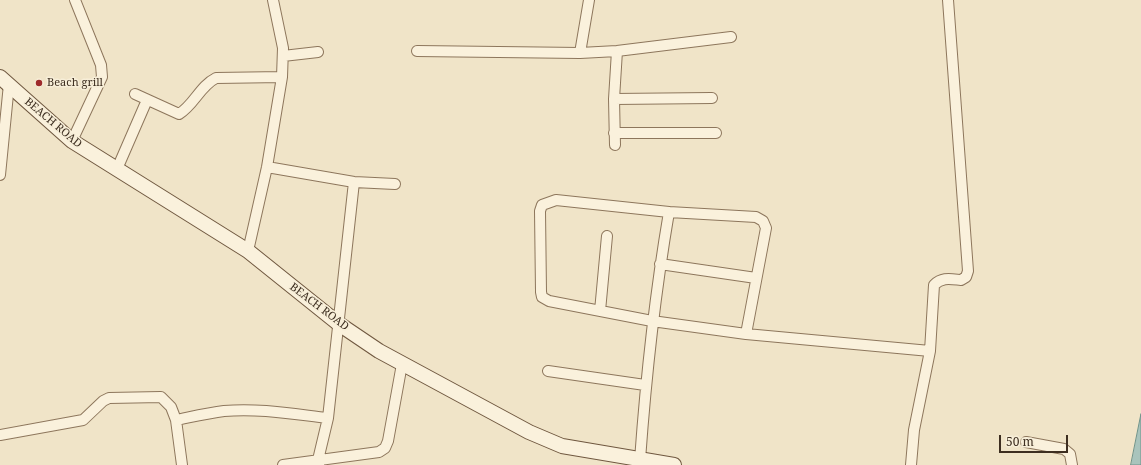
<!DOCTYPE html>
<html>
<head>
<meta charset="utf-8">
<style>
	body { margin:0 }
	#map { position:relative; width:1141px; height:465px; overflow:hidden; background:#f0e4c8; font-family:"Noto Serif",serif }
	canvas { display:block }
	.scale { position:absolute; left:999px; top:435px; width:69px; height:18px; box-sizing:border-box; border:2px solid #3d2e20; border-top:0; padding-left:5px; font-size:12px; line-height:14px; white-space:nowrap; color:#3d2e20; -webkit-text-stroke:3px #f7eed8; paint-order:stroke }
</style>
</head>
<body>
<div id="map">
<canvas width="1141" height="465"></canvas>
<div class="scale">50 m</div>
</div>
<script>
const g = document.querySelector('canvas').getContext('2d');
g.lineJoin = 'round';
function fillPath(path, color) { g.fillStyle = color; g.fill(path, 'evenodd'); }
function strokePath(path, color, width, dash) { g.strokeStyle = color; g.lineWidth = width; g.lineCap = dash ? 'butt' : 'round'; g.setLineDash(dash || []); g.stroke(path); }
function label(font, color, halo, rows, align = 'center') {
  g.font = font + ' "Noto Serif",serif'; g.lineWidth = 3; g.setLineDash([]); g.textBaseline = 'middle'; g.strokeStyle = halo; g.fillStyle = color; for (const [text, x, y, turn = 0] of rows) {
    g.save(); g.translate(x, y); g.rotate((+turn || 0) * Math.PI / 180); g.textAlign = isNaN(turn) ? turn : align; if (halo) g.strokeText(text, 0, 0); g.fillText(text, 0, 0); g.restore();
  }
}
const water = new Path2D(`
	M 1141,414 L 1141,465 L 1131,465 Z`);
fillPath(water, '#a9c4bc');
strokePath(water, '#6f938a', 1);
const minor = new Path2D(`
	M 417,51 L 580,53 L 617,51 L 731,37
	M 580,53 L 589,0
	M 283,56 L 318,52
	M 135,94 L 179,114 C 194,105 200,86 216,78 L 282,77
	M 614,99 L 712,98
	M 614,133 L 716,133
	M 72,141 L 102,77 L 101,65 L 75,0
	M 615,145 L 614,99 L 617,51
	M 267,167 L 354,182 L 395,184
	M 117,169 L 147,100
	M 0,175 L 9,84
	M 248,251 L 267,167 L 282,77 L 283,48 L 273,0
	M 660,264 L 756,278
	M 600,311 L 607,236
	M 746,334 L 766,228 L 763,221 L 756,217 L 669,212 L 556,200 L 542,205 L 540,211 L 541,292 L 542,297 L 549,301 L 652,321 L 746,334 L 930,351
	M 548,371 L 645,385
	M 0,435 L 83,420 L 103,401 L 109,398 L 161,397 L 171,407 L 176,420
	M 1026,442 L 1064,449 L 1070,454 L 1072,465
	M 640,460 C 646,376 655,294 669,212
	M 182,465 L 176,420 C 191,417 208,413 224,411 C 259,408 293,414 328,418
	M 283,465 L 379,452 L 385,448 L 388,441 L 402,364
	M 319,465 L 318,460 L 328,418 L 354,182
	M 911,465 L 914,430 L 930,351 L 934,285 C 942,277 950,279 961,280 L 966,277 L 968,271 L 948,0`);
const secondary = new Path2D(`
	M 0,77 L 72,141 L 248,251 L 339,324 L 379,351 L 529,432 L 562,446 L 674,465`);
strokePath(minor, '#8d765c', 12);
strokePath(secondary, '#6f573f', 16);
strokePath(minor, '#faf1dc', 10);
strokePath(secondary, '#faf1dc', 14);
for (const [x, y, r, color] of [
	[39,83,4,"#9e2a2b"]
]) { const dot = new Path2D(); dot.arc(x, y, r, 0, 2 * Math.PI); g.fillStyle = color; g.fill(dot); strokePath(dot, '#f7eed8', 1.5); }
label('11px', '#3d2e20', '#f7eed8', [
	["Beach grill",47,83]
], 'left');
label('11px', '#3d2e20', '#f7eed8', [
	["BEACH ROAD",53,123,40],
	["BEACH ROAD",319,307,37]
]);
</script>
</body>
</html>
